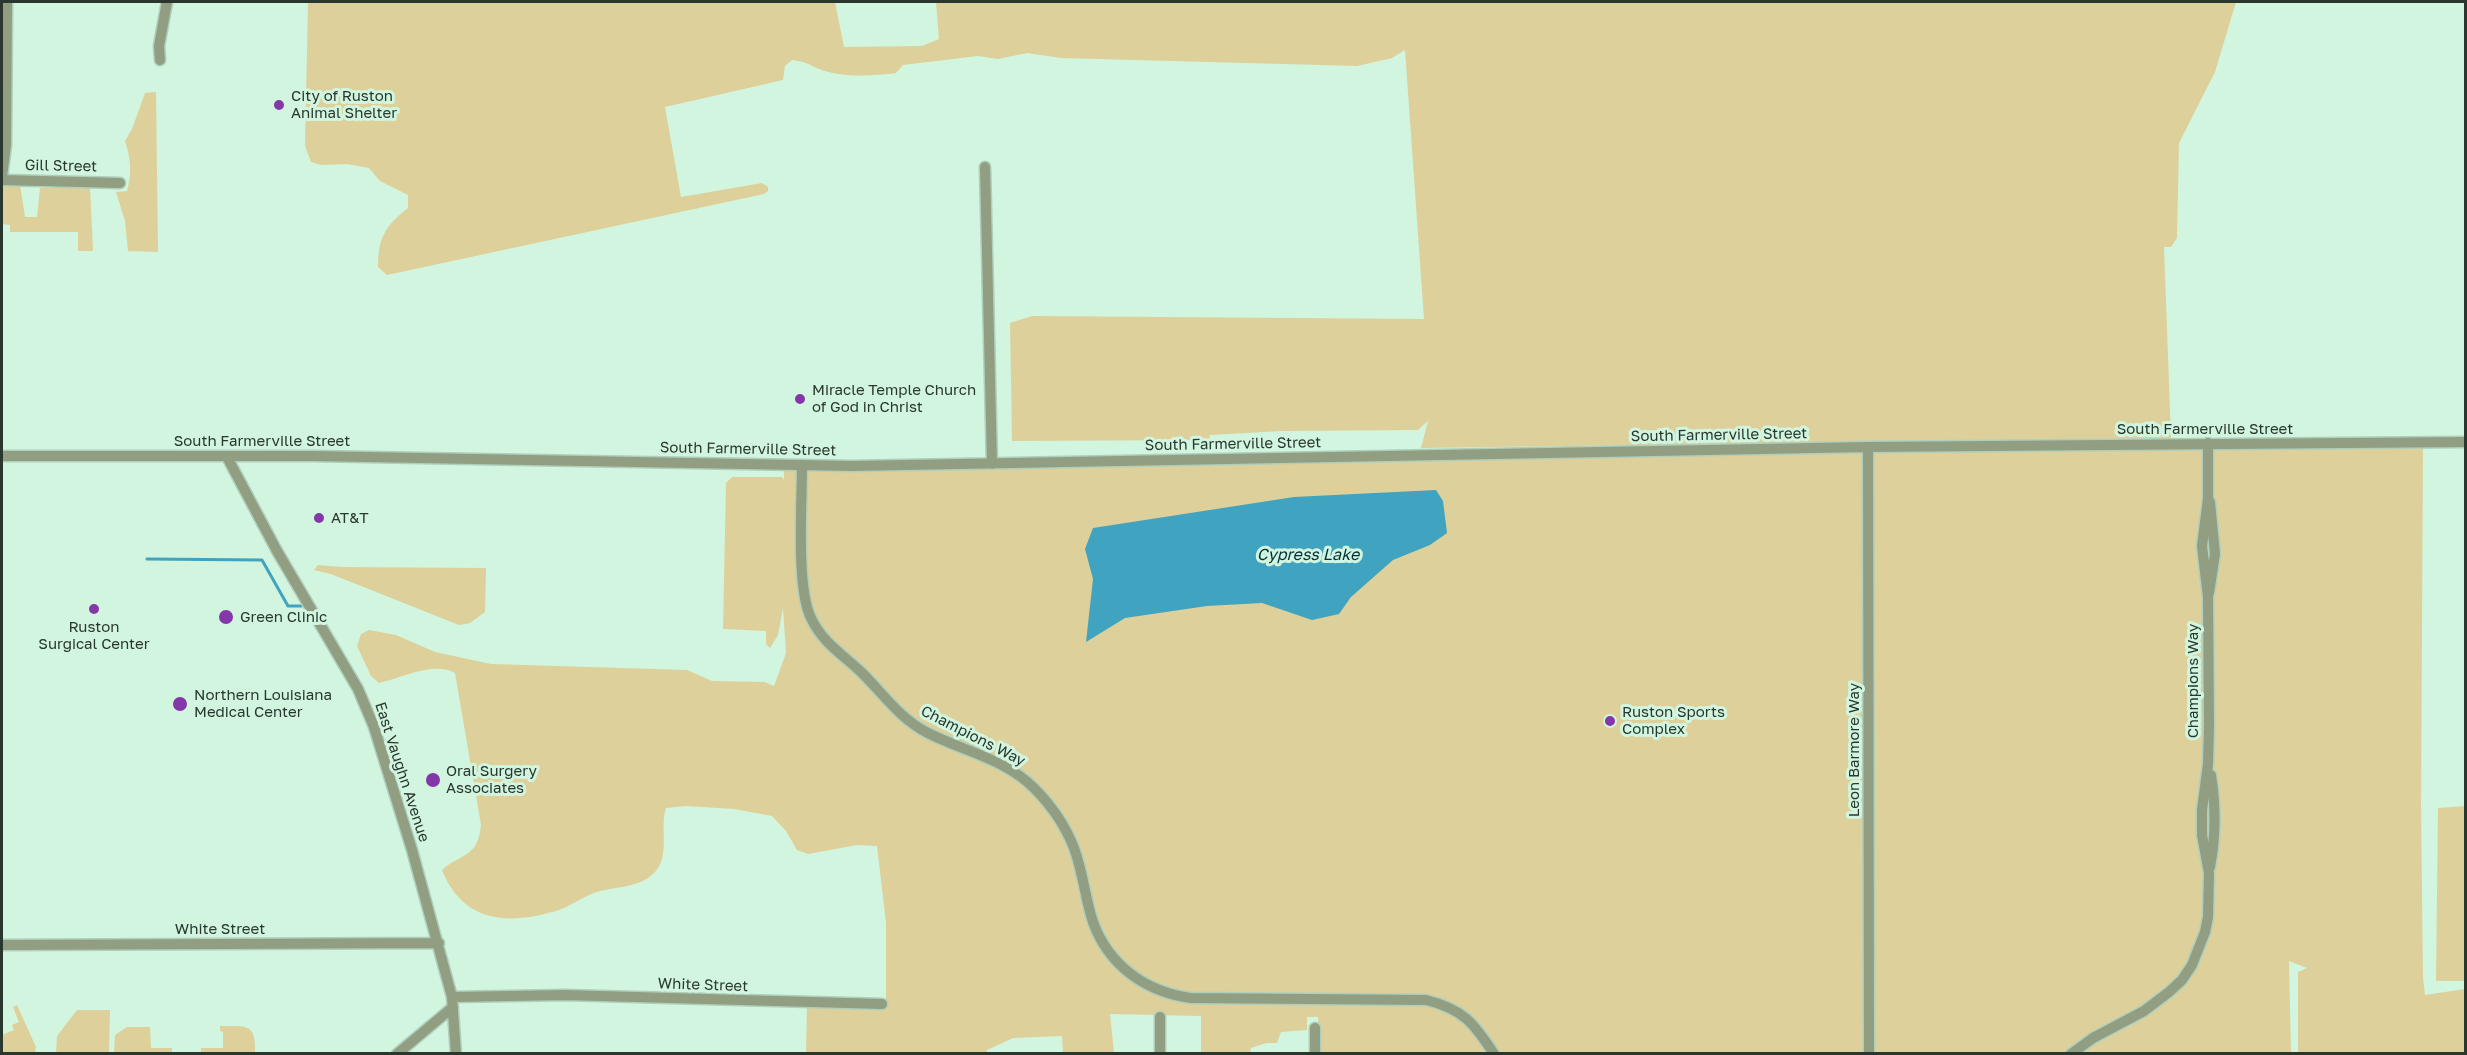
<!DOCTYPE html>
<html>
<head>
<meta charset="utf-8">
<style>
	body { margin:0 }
	#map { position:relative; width:2467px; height:1055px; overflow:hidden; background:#d1f5df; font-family:"Golos Text",sans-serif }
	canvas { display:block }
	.frame { position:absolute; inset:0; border:3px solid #29372e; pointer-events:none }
</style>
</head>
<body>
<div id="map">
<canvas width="2467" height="1055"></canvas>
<div class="frame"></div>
</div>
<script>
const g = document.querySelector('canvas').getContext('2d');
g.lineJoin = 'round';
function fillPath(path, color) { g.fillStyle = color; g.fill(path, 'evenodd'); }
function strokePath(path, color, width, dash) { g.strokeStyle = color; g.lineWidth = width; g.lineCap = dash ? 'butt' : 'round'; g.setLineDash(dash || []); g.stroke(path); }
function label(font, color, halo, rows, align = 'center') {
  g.font = font + ' "Golos Text",sans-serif'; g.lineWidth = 6; g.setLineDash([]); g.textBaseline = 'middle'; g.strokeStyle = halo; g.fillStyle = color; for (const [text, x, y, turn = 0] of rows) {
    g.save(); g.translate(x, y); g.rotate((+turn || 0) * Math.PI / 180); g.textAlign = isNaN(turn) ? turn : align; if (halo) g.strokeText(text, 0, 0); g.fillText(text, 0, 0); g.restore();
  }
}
fillPath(new Path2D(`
	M 308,2 L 835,2 L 844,47 L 922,46 L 939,39 L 936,2 L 2236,2 L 2215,72 L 2179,143 L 2177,238 L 2171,247 L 2164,247 L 2171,438 L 1421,448 L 1428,421 L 1418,430 L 1282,431 L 1210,435 L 1209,440 L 1012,441 L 1010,323 L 1032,316 L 1424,319 L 1405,50 L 1392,58 L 1357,66 L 1061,58 L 1027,53 L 998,59 L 978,56 L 903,65 L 896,73 C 872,76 842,78 819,69 C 807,64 808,62 792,60 L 785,66 L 783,80 L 665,107 L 681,197 L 762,183 L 768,187 L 768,191 L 764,194 L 387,275 L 378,267 C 378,238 385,226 408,208 L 408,195 L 380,181 L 369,168 L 347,164 L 321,165 L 311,162 L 305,146 Z
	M 156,92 L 158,252 L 128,251 L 125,221 L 116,192 L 127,191 C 132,173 131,159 125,141 L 132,129 L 145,93 Z
	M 2,184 L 20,185 L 25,217 L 37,217 L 40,188 L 90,187 L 93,251 L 78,251 L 78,232 L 10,232 L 10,225 L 2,224 Z
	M 2423,447 L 2421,806 L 2423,978 L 2425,995 L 2465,989 L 2465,1053 L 2298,1053 L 2298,972 L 2307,968 L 2289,961 L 2291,1053 L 1319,1054 L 1318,1017 L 1307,1017 L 1307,1030 L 1281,1032 L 1277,1043 L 1266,1043 L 1251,1048 L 1250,1053 L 1201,1054 L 1201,1016 L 1110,1014 L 1114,1053 L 1063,1053 L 1062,1036 L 1013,1038 L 987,1050 L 987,1053 L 806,1053 L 807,1007 L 886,1008 L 886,923 L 877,846 L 857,845 L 808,854 L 797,850 L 786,831 L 772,816 L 734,809 L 686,806 L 666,808 C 659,829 671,856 654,873 C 638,889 613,886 594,893 C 581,898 569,907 556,911 C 508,925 463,923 442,870 C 461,853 478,858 481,825 L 455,673 C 433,661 402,678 379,683 L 371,676 L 357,646 L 361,634 L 369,630 L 396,635 L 435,652 L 491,664 L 687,670 L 712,681 L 765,682 L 774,686 L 786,653 L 783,608 L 778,635 L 770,648 L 766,644 L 766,631 L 723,629 L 726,483 L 732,477 L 782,477 L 784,480 L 784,470 L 834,471 L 1841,453 Z
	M 318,565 L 341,567 L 486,568 L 485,612 L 470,623 L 459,625 L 331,574 L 314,570 Z
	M 2465,806 L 2465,981 L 2436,981 L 2438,808 Z
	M 17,1005 L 36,1047 L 35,1053 L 4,1053 L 2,1047 L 2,1035 L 14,1030 L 12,1025 L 19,1022 L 13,1007 Z
	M 77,1010 L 110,1010 L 109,1053 L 56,1053 L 57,1036 Z
	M 220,1026 C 247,1026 256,1023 255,1053 L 201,1053 L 201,1048 L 223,1048 L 223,1032 L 220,1031 Z
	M 127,1027 L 150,1027 L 151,1048 L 172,1048 L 172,1053 L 114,1053 L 115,1035 Z`), '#ddd09b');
fillPath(new Path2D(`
	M 1436,490 L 1443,501 L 1447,533 L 1430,545 L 1393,560 L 1351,597 L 1339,614 L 1312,620 L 1262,603 L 1207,606 L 1125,618 L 1086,642 L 1093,579 L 1085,549 L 1093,528 L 1294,497 Z`), '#40a3bf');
strokePath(new Path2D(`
	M 147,559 L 262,560 L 288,606 L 301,606`), '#40a3bf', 3);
const minor = new Path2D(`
	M 160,60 L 159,46 L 167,2
	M 985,167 L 992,464
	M 2,177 L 6,145 L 7,2
	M 2,180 L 120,183
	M 1868,447 L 1869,1054
	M 2,456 L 313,456 L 852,466 L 1868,447 L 2466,442
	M 227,457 L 277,551 L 358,689 L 374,727 L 412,850 L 452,997 L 456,1054
	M 802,465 C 802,502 796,588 811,618 C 822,642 842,654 860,671 C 882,692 898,717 926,732 C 962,751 1004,758 1034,788 C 1051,805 1065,825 1074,848 C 1083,872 1085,898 1093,922 C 1109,966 1146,992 1191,998 L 1426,1000 C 1463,1009 1474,1023 1494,1054
	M 2209,593 L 2215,554 L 2210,502
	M 2210,867 C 2216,836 2216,807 2211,775
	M 2,945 L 439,943
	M 452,997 L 565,995 L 882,1004
	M 1315,1028 L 1315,1054
	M 397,1054 L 453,1007
	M 1160,1054 L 1160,1017
	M 2071,1054 L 2093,1038 L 2144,1011 L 2169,992 L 2182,980 L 2192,965 L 2205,932 L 2208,917 L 2209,873 L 2202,835 L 2202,810 L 2208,764 L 2209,726 L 2208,597 L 2202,546 L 2208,499 L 2208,443`);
strokePath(minor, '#afcfbc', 13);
strokePath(minor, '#919e81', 10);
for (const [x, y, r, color] of [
	[279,105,6,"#8437a8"],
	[800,399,6,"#8437a8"],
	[319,518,6,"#8437a8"],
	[94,609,6,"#8437a8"],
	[226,617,8,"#8437a8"],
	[180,704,8,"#8437a8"],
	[1610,721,6,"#8437a8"],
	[433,780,8,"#8437a8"]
]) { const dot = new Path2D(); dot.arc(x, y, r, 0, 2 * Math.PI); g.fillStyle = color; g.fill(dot); strokePath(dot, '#d1f5df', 2); }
label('15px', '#29372e', '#d1f5df', [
	["City of Ruston",291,96],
	["Animal Shelter",291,113],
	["Miracle Temple Church",812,390],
	["of God in Christ",812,407],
	["AT&T",331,518],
	["Green Clinic",240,617],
	["Ruston",94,627,"center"],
	["Surgical Center",94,644,"center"],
	["Northern Louisiana",194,695],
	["Medical Center",194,712],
	["Ruston Sports",1622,712],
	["Complex",1622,729],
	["Oral Surgery",446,771],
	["Associates",446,788]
], 'left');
label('15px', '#29372e', '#d1f5df', [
	["Gill Street",61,166,1],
	["South Farmerville Street",2205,429],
	["South Farmerville Street",1719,435,-1],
	["South Farmerville Street",262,441],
	["South Farmerville Street",1233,444,-1],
	["South Farmerville Street",748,449,1],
	["Champions Way",2193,681,-90],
	["Champions Way",973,736,27],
	["Leon Barmore Way",1854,750,-90],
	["East Vaughn Avenue",402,772,72],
	["White Street",220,929],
	["White Street",703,985,2]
]);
label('italic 16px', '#02313d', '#d1f5df', [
	["Cypress Lake",1308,555]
]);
</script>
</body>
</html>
